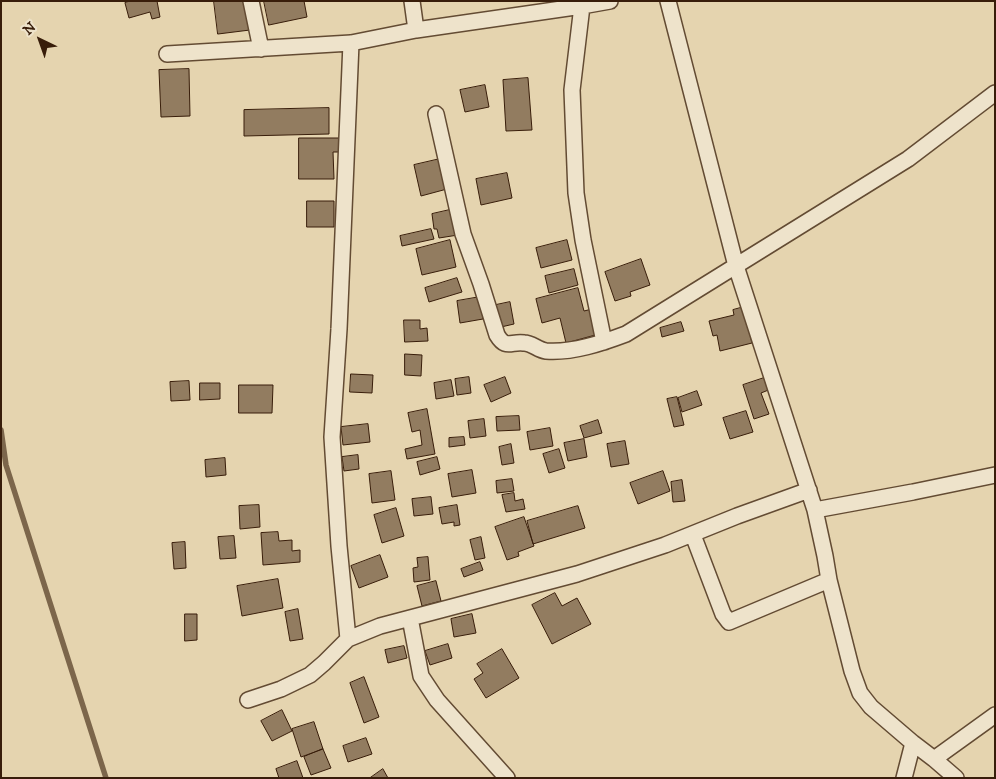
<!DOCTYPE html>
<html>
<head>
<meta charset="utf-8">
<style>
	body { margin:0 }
	#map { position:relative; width:996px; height:779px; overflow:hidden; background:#e5d4af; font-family:"IM FELL DW Pica",serif }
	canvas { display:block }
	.frame { position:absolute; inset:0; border:2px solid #381d0a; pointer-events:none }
	.north { position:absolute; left:15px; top:15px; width:50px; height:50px; -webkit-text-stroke:4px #eee3cb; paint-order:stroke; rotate:318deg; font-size:14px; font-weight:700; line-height:20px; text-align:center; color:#381d0a }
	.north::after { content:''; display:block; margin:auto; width:18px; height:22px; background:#381d0a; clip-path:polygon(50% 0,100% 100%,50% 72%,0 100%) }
</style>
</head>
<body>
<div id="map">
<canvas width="996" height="779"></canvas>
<div class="frame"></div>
<div class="north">N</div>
</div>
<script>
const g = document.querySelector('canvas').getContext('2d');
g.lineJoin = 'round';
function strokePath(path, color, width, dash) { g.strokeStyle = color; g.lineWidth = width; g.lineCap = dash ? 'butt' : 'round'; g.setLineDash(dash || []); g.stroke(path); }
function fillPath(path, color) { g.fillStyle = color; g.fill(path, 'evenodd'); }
strokePath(new Path2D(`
	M 1,430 L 6,465 L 106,778`), '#7c664b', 5.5);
const building = new Path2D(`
	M 130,1 L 157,1 L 160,17 L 152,19 L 150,12 L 129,18 L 125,3 Z
	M 214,1 L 246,1 L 250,30 L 218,34 Z
	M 264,1 L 304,1 L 307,17 L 269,25 Z
	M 189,69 L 190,116 L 161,117 L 159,70 Z
	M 528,78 L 532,130 L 506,131 L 503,80 Z
	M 485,85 L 489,107 L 465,112 L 460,90 Z
	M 329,108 L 329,134 L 244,136 L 244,110 Z
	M 299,138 L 339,138 L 340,152 L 333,152 L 334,179 L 299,179 Z
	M 440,159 L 447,189 L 421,196 L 414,165 Z
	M 507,173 L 512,198 L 481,205 L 476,179 Z
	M 307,201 L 334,201 L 334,227 L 307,227 Z
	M 454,209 L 458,235 L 439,238 L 437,229 L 434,229 L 432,214 Z
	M 431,229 L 434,239 L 402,246 L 400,236 Z
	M 450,240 L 456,267 L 422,275 L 416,249 Z
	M 567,240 L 572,260 L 541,268 L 536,248 Z
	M 641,259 L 650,285 L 630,292 L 631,296 L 615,301 L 605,272 Z
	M 574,269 L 578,285 L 549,293 L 545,276 Z
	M 457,278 L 462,292 L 429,302 L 425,288 Z
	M 578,288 L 584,311 L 592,309 L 599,334 L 566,343 L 560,318 L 542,323 L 536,299 Z
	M 480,297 L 483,319 L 460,323 L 457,301 Z
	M 510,302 L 514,324 L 501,327 L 496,305 Z
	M 744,307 L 752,343 L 720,351 L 717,335 L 713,336 L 709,321 L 734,315 L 733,310 Z
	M 404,320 L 420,320 L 420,329 L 427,328 L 428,341 L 405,342 Z
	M 681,322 L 684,331 L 662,337 L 660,328 Z
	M 405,354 L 422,355 L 421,376 L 405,375 Z
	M 351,374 L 373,375 L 372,393 L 350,392 Z
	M 469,377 L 471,393 L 457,395 L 455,379 Z
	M 505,377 L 511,393 L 491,402 L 484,385 Z
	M 767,377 L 771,389 L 761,393 L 769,414 L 754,419 L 743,385 Z
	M 451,380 L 454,396 L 436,399 L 434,383 Z
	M 189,381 L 190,400 L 171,401 L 170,382 Z
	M 200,383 L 220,383 L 220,399 L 200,400 Z
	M 239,385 L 273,385 L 272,413 L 239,413 Z
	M 697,391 L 702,405 L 682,412 L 678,398 Z
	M 677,397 L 684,425 L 674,427 L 667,399 Z
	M 427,409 L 435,454 L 407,459 L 405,449 L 422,445 L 420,430 L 412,432 L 408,413 Z
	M 746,411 L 753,432 L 730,439 L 723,418 Z
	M 519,416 L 520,430 L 497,431 L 496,417 Z
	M 484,419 L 486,436 L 470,438 L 468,421 Z
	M 598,420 L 602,433 L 584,438 L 580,426 Z
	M 368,424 L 370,442 L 343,445 L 341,427 Z
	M 550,428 L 553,446 L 530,450 L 527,432 Z
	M 464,437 L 465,445 L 449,447 L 449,438 Z
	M 584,439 L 587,457 L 568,461 L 564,443 Z
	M 625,441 L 629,464 L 611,467 L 607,444 Z
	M 511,444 L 514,463 L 502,465 L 499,447 Z
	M 559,449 L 565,468 L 549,473 L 543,454 Z
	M 358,455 L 359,469 L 344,471 L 342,457 Z
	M 437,457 L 440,469 L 420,475 L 417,462 Z
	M 225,458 L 226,475 L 206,477 L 205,460 Z
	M 472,470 L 476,493 L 452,497 L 448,474 Z
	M 391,471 L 395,500 L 372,503 L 369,474 Z
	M 663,471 L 670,491 L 638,504 L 630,483 Z
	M 512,479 L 514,491 L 497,493 L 496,481 Z
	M 682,480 L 685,501 L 673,502 L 671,482 Z
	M 514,493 L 515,501 L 523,499 L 525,509 L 506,512 L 502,495 Z
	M 431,497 L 433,514 L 414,516 L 412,499 Z
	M 259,505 L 260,527 L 240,529 L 239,506 Z
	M 457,505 L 460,525 L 454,526 L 454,522 L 442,524 L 439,508 Z
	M 578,506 L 585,528 L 533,544 L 527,521 Z
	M 396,508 L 404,536 L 382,543 L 374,515 Z
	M 524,517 L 534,546 L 518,552 L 519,556 L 507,560 L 495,527 Z
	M 278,532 L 279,541 L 292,540 L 292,551 L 300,550 L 300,562 L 263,565 L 261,533 Z
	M 234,536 L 236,558 L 220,559 L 218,537 Z
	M 481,537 L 485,558 L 475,560 L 470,540 Z
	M 185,542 L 186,568 L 174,569 L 172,543 Z
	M 380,555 L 388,577 L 359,588 L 351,566 Z
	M 428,557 L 430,580 L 414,582 L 413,568 L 418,567 L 417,558 Z
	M 480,562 L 483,570 L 464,577 L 461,569 Z
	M 278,579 L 283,608 L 242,616 L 237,586 Z
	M 436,581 L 441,601 L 422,606 L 417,586 Z
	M 555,593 L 562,606 L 577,598 L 591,624 L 552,644 L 532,605 Z
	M 298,609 L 303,639 L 290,641 L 285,612 Z
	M 185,614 L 197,614 L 197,640 L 185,641 Z
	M 472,614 L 476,633 L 454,637 L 451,619 Z
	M 448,644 L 452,658 L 430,665 L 425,651 Z
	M 404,646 L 407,658 L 388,663 L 385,650 Z
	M 502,649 L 519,678 L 486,698 L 474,679 L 483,673 L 477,664 Z
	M 364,677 L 379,717 L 364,723 L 350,683 Z
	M 282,710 L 292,731 L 272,741 L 261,721 Z
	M 314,722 L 323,749 L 301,757 L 292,729 Z
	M 366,738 L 372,754 L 348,762 L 343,746 Z
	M 323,749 L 331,768 L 311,775 L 304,757 Z
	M 297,761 L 303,778 L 279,778 L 276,769 Z
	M 383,769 L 388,778 L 370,778 Z`);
fillPath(building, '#927c60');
strokePath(building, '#381d0a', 1);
const street = new Path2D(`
	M 251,1 L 261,49
	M 412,1 L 416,30
	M 668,1 L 736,266 L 815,510 L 825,556 L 829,580 L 852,671 L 860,693 L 871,707 L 913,743 L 934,759 L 956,778
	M 582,6 L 572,90 L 576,193 L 583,240 L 604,342
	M 167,54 L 351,43 L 416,30 L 582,6 L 610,1
	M 436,114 L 463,234 L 481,284 L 497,335 C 506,350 511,341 524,343 C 532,343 538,350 546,351 C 573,353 602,343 626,334 L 908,159 L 995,93
	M 815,510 L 913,492 L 995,475
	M 693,535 L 723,614 L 729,622 L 829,580
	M 410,618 L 421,676 L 437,700 L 507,778
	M 348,639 L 339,546 L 332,437 L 339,329 L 351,43
	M 248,700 L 281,689 L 310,675 L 324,663 L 348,639 L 380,626 L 577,574 L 665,545 L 737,516 L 809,490
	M 934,759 L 995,715
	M 904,778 L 913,743`);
strokePath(street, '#634b33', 18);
strokePath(street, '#eee3cb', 15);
</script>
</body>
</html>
